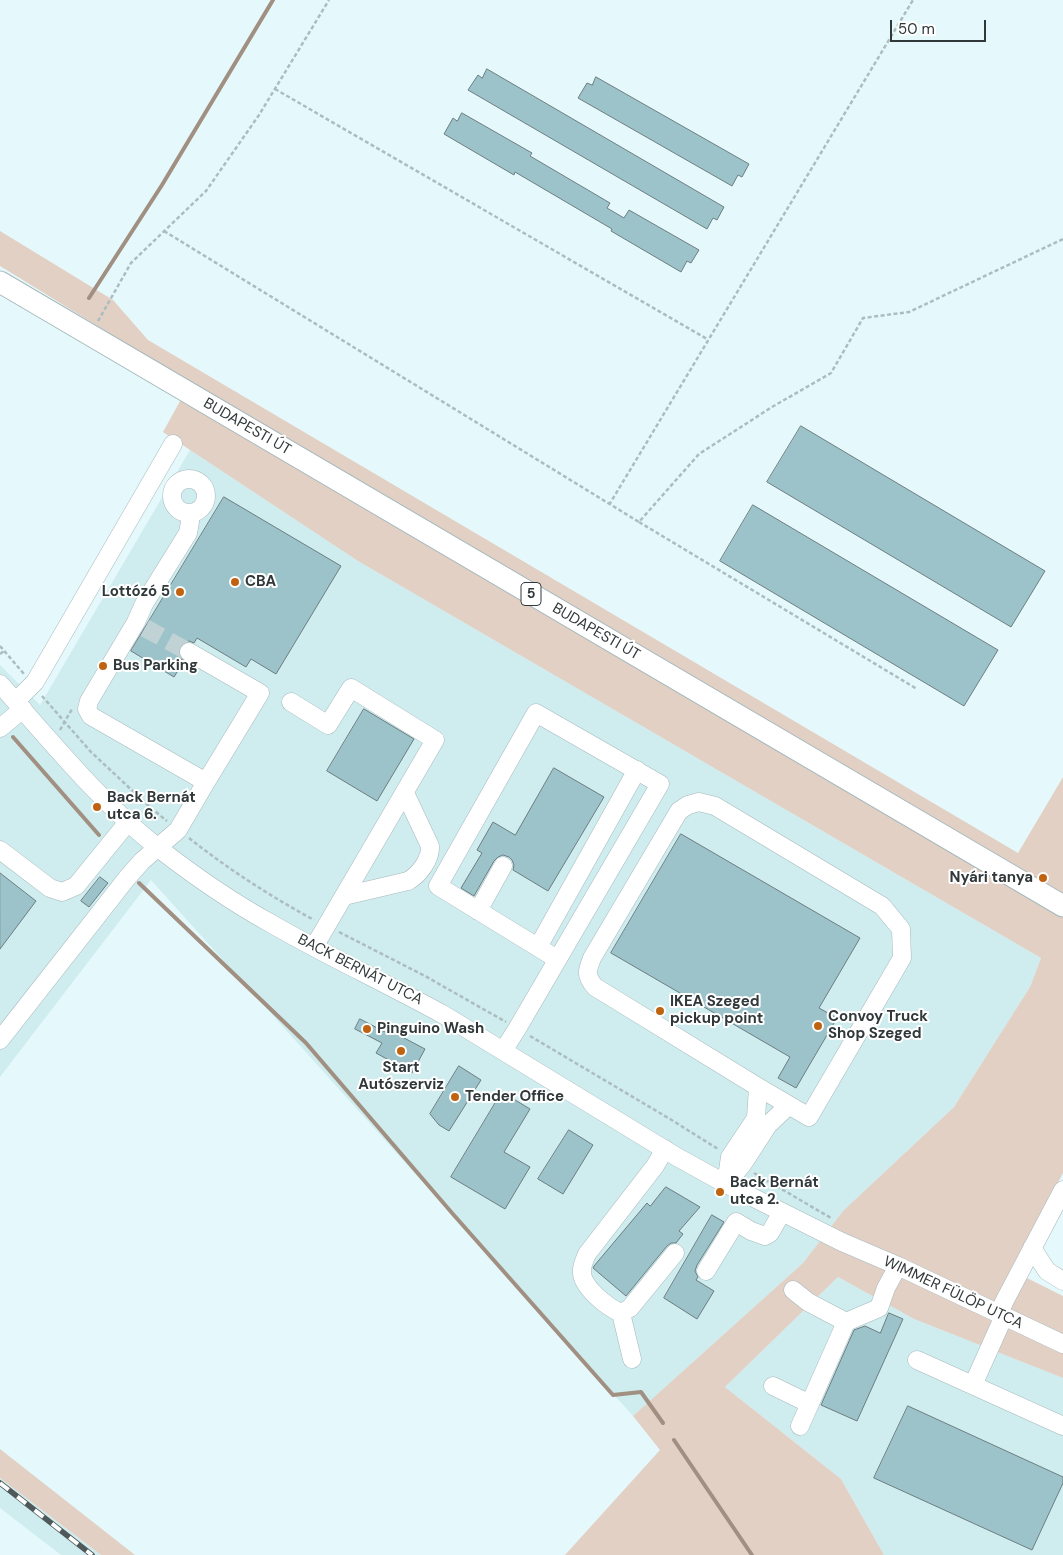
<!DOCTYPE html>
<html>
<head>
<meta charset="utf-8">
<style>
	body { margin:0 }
	#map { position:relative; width:1063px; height:1555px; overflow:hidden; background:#e5f9fc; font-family:"DM Sans",sans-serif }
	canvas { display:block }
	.scale { position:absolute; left:890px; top:20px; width:96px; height:22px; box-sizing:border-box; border:2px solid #303839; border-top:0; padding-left:6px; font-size:15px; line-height:18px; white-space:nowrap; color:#303839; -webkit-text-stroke:4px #fff; paint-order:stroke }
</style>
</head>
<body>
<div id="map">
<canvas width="1063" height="1555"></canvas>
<div class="scale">50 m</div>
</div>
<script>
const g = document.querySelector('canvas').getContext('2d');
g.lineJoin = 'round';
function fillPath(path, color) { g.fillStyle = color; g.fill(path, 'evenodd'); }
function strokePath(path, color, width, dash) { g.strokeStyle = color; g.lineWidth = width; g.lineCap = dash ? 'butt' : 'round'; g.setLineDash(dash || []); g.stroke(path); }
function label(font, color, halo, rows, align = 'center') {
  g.font = font + ' "DM Sans",sans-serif'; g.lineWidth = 4; g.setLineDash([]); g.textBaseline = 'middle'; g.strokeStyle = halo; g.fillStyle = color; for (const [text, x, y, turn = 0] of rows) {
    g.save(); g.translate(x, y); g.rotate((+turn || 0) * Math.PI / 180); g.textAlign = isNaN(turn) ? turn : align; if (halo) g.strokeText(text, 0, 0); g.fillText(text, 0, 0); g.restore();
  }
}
fillPath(new Path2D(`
	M 190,450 L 358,561 L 1041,958 L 1030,987 L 954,1107 L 843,1211 L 803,1263 L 633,1416 L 151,880 L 0,1077 L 0,665 L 40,705 Z
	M 838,1277 L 914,1319 L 1063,1378 L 1063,1555 L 884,1555 L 841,1479 L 725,1387 Z
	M 0,1478 L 101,1555 L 61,1555 L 0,1508 Z`), '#cfecef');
fillPath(new Path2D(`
	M 0,231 L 113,300 L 148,340 L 1018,853 L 1063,777 L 1063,1173 L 1011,1270 L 1063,1296 L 1063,1378 L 914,1319 L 838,1277 L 725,1387 L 841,1479 L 884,1555 L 565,1555 L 660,1450 L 633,1416 L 803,1263 L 843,1211 L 954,1107 L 1030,987 L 1041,958 L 358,561 L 190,450 L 163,432 L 190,383 L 0,266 Z
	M 0,1449 L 135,1555 L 101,1555 L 0,1478 Z`), '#e2d0c5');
strokePath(new Path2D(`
	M 89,298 L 162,185 L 273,0
	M 13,737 L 99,835
	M 139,883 L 306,1043 L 452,1213 L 613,1395 L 641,1392 L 663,1423
	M 674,1440 L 752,1555`), '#a19082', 4);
const building = new Path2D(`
	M 487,69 L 724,207 L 717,220 L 713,218 L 707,229 L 468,90 L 478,75 L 482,78 Z
	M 596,77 L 749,164 L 742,177 L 738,175 L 732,186 L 578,98 L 587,83 L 592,85 Z
	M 462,113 L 532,153 L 530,156 L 610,203 L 607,208 L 624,218 L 629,210 L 699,250 L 691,263 L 687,261 L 681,272 L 611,231 L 612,229 L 515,172 L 514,175 L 444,134 L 453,118 L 457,121 Z
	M 801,426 L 1045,571 L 1011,627 L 767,482 Z
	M 224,497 L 341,566 L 276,674 L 251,659 L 246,667 L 197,638 L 194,643 L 189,641 L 184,643 L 180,646 L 178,652 L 180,658 L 184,661 L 174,677 L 131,651 Z
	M 753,505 L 998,650 L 964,706 L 720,561 Z
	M 364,709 L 414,739 L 377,801 L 327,771 Z
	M 554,768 L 604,797 L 548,891 L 513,870 L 514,865 L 512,860 L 509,857 L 503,855 L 498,857 L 494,861 L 474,896 L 461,888 L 482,853 L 477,850 L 493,822 L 515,835 Z
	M 681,834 L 860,938 L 819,1008 L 837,1018 L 796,1088 L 778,1078 L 790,1057 L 611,953 Z
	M 0,873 L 36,901 L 0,949 Z
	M 100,877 L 108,883 L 89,907 L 81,901 Z
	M 360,1019 L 387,1033 L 389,1030 L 425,1049 L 412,1073 L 376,1053 L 382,1043 L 355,1029 Z
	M 459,1066 L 481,1080 L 449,1131 L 439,1125 L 430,1114 Z
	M 502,1092 L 530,1109 L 504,1152 L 530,1167 L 505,1209 L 451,1177 Z
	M 569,1130 L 593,1145 L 563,1194 L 538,1179 Z
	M 666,1187 L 700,1207 L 679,1231 L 683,1234 L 676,1243 L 671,1243 L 667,1246 L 626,1296 L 593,1268 L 594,1266 L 647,1203 L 650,1206 Z
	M 712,1215 L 724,1222 L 697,1265 L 695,1271 L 698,1277 L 696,1280 L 714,1291 L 697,1319 L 664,1298 Z
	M 889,1313 L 903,1319 L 857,1421 L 821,1405 L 854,1330 L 865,1326 L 880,1333 Z
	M 908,1406 L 1063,1477 L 1063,1483 L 1032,1550 L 874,1478 Z`);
fillPath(building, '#9cc3ca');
strokePath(building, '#6d7e81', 1);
strokePath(new Path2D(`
	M 145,628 L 189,652`), '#c1d2d5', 18, [18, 9]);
const minor = new Path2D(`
	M172 496a17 17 0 1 1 34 0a17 17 0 1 1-34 0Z
	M 189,652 L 260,693 L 206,782
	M 0,684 C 50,740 98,800 157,847 C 193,875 230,901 270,923 C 327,956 386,983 444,1015 L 677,1157 L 726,1184 L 842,1242 L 898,1266 L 1063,1344
	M 16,701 L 35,682 L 173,444
	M 291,702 L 328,725 L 351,688 L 435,740 L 314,947
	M 0,728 L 23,709
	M 699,802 L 715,806 L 882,906 L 901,929 L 902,958 L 809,1117 L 758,1087 L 595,987 C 585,975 587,971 592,958 L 679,811 L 688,805 Z
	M 0,850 L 50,888 L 62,892 L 76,886 L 128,822
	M 344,896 L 408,881 C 419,875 431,859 430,846 L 405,793
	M 478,911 L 503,866
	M 538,947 L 637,770
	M 0,1040 L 127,878 L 142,861 L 178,830 L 206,782 L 91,716 L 87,709 L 89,701 L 136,622 L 144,604 L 188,533 L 190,522 L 189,514
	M 503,1051 L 517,1029 L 660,784 L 536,713 L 438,886 L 557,959
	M 665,1149 L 655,1166 L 587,1254 C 585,1259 582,1265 582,1270 C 580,1286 607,1307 621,1313 L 630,1308 L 675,1253
	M 726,1184 L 730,1157 L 756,1118 L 758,1087
	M 726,1184 L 742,1165 L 768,1125 L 789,1105
	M 1032,1248 L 1047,1271 L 1063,1281
	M 706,1271 L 736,1222 L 751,1231 L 765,1236 L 770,1233 L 782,1212
	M 793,1290 L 808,1302 L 846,1322 L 879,1308 L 886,1288 L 898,1266
	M 621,1313 L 632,1359
	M 999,1314 L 1004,1302 L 1063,1190
	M 917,1360 L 1063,1426
	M 973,1385 L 1004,1316
	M 773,1386 L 810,1404
	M 800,1426 L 846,1322`);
const major = new Path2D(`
	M 0,282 L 1063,906`);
strokePath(minor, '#a6b9bc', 19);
strokePath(major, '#a6b9bc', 23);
strokePath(new Path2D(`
	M 275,89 L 707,339
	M 164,231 L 639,522 L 699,454 L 772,407 L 831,373 L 863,318 L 909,312 L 1063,239
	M 98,321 L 131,263 L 206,191 L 259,115 L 329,0
	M 609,505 L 913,0
	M 639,522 L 917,689
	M 0,646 L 24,674
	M 0,654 L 4,651
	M 42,696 L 91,752 L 151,808 L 167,821
	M 60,730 L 72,709
	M 144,816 L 151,808
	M 189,838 C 228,869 270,896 314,920
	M 339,932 L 425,976 L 506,1022
	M 530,1036 L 670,1119 L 718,1149
	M 754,1173 L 831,1218`), '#acbdbf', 2.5, [4, 2.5]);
strokePath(minor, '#fff', 18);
strokePath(major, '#fff', 21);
const rail = new Path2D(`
	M 0,1483 L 92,1555`);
strokePath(rail, '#4f595a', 5.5);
strokePath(rail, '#fff', 4, [11]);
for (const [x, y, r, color] of [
	[235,582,5,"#bf6311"],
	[180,592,5,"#bf6311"],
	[103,666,5,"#bf6311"],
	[97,807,5,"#bf6311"],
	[1043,878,5,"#bf6311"],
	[660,1011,5,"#bf6311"],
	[818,1026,5,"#bf6311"],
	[367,1029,5,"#bf6311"],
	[401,1051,5,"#bf6311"],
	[455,1097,5,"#bf6311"],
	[720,1192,5,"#bf6311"]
]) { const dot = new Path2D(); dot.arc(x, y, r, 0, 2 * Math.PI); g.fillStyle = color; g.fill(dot); strokePath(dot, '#fff', 2); }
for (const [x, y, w] of [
	[531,594,20]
]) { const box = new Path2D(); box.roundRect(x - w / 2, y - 11.5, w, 23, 4); g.fillStyle = '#fff'; g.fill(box); strokePath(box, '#303839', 1); }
label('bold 14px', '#303839', null, [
	["5",531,594]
]);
label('15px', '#303839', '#fff', [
	["BUDAPESTI ÚT",247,427,30],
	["BUDAPESTI ÚT",596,632,30],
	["BACK BERNÁT UTCA",360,970,27],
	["WIMMER FÜLÖP UTCA",953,1293,25]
]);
label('bold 15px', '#303839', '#fff', [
	["CBA",245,582],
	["Lottózó 5",170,592,"right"],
	["Bus Parking",113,666],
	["Back Bernát",107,798],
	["utca 6.",107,815],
	["Nyári tanya",1033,878,"right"],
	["IKEA Szeged",670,1002],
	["pickup point",670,1019],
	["Convoy Truck",828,1017],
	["Shop Szeged",828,1034],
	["Pinguino Wash",377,1029],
	["Start",401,1068,"center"],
	["Autószerviz",401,1085,"center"],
	["Tender Office",465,1097],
	["Back Bernát",730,1183],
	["utca 2.",730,1200]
], 'left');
</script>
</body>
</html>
